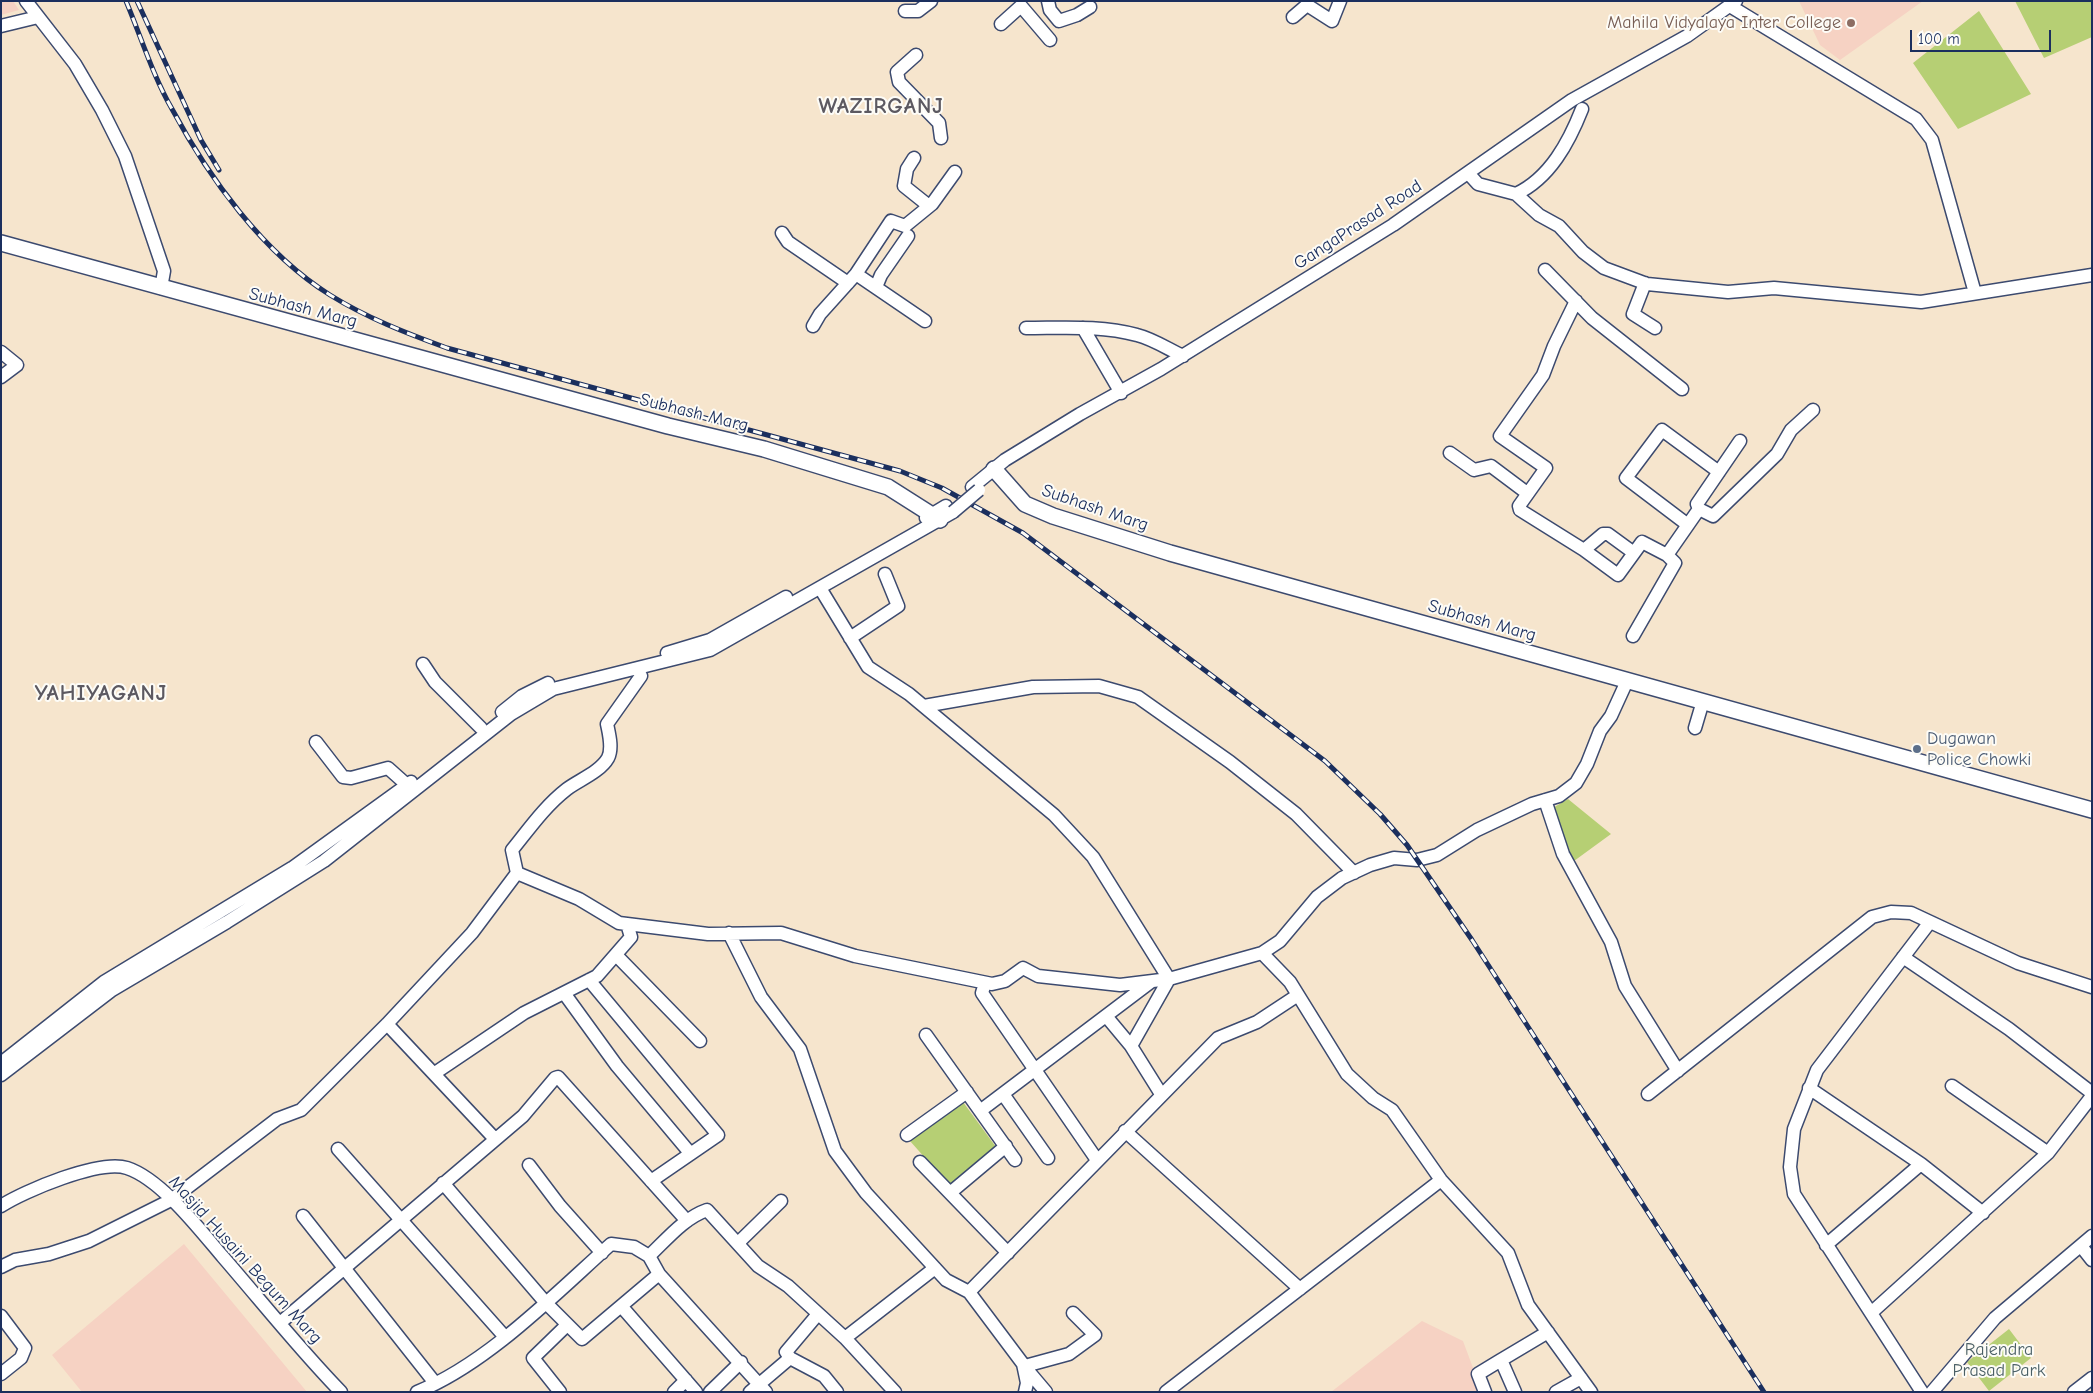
<!DOCTYPE html>
<html>
<head>
<meta charset="utf-8">
<style>
	body { margin:0 }
	#map { position:relative; width:2093px; height:1393px; overflow:hidden; background:#f6e5cd; font-family:"Comic Neue",sans-serif }
	canvas { display:block }
	.frame { position:absolute; inset:0; border:2px solid #1b2f5e; pointer-events:none }
	.scale { position:absolute; left:1910px; top:30px; width:141px; height:22px; box-sizing:border-box; border:2px solid #1b2f5e; border-top:0; padding-left:6px; font-size:15px; line-height:18px; white-space:nowrap; color:#1b2f5e; -webkit-text-stroke:4px #fdfcf7; paint-order:stroke }
</style>
</head>
<body>
<div id="map">
<canvas width="2093" height="1393"></canvas>
<div class="frame"></div>
<div class="scale">100 m</div>
</div>
<script>
const g = document.querySelector('canvas').getContext('2d');
g.lineJoin = 'round';
function fillPath(path, color) { g.fillStyle = color; g.fill(path, 'evenodd'); }
function strokePath(path, color, width, dash) { g.strokeStyle = color; g.lineWidth = width; g.lineCap = dash ? 'butt' : 'round'; g.setLineDash(dash || []); g.stroke(path); }
function label(font, color, halo, rows, align = 'center') {
  g.font = font + ' "Comic Neue",sans-serif'; g.lineWidth = 4; g.setLineDash([]); g.textBaseline = 'middle'; g.strokeStyle = halo; g.fillStyle = color; for (const [text, x, y, turn = 0] of rows) {
    g.save(); g.translate(x, y); g.rotate((+turn || 0) * Math.PI / 180); g.textAlign = isNaN(turn) ? turn : align; if (halo) g.strokeText(text, 0, 0); g.fillText(text, 0, 0); g.restore();
  }
}
fillPath(new Path2D(`
	M 1,1 L 13,1 L 19,10 L 1,15 Z
	M 1799,1 L 1923,1 L 1840,60 L 1820,45 Z
	M 184,1244 L 307,1392 L 82,1392 L 52,1355 Z
	M 1422,1321 L 1463,1341 L 1482,1392 L 1331,1392 Z`), '#f6d2c3');
fillPath(new Path2D(`
	M 2015,1 L 2092,1 L 2092,37 L 2044,58 Z
	M 1979,11 L 2031,94 L 1958,129 L 1913,63 Z
	M 1568,799 L 1611,834 L 1574,861 L 1551,809 Z
	M 963,1102 L 996,1147 L 950,1186 L 910,1141 Z
	M 2009,1329 L 2031,1358 L 1989,1391 L 1967,1362 Z`), '#b6cf74');
const minor = new Path2D(`
	M 26,1 L 75,64 L 102,110 L 125,156 L 164,271 L 161,288
	M 1048,1 L 1050,10 L 1059,21 L 1077,15 L 1090,7
	M 1730,6 L 1916,119 L 1932,140 L 1975,293
	M 905,11 L 918,11 L 931,1
	M 1293,17 L 1307,5 L 1332,21 L 1340,1
	M 1001,24 L 1021,6 L 1050,40
	M 1,26 L 38,17
	M 916,55 L 897,72 L 899,82 L 939,123 L 941,138
	M 914,158 L 907,169 L 904,186 L 929,206
	M 1468,173 L 1478,184 L 1516,194 L 1539,215 L 1559,226 L 1583,252 L 1604,268 L 1647,284 L 1728,292 L 1774,288 L 1921,302 L 2092,275
	M 1516,194 C 1550,178 1569,142 1582,109
	M 782,233 L 788,242 L 848,283
	M 1545,270 L 1592,318 L 1682,389
	M 856,274 L 925,321
	M 1645,283 L 1633,314 L 1655,328
	M 876,287 L 881,275 L 908,236
	M 1576,301 L 1554,346 L 1543,375 L 1500,436 L 1546,468 L 1519,506 L 1520,510 L 1584,550 L 1618,575 L 1642,542 L 1667,555
	M 813,326 L 820,314 L 856,274 L 891,221 L 905,226 L 932,204 L 955,172
	M 1026,328 C 1063,328 1101,325 1137,335 C 1153,339 1168,349 1183,356
	M 1083,328 L 1121,393
	M 1,352 L 17,365 L 1,377
	M 1450,453 L 1474,470 L 1491,466 L 1527,493
	M 972,487 L 1005,460 L 1080,414 L 1161,369 L 1393,225 L 1572,100 L 1687,36 L 1736,1
	M 1699,509 L 1697,504 L 1740,441
	M 926,518 L 946,506
	M 1688,525 L 1626,478 L 1662,430 L 1719,472
	M 1584,550 L 1603,534 L 1608,534 L 1634,553
	M 820,588 L 868,667 L 909,694 L 1054,815 L 1093,857 L 1169,979
	M 1633,636 L 1675,563 L 1667,555 L 1699,509 L 1713,516 L 1777,454 L 1791,430 L 1813,410
	M 850,638 L 898,606 L 885,574
	M 667,653 L 710,640 L 786,597
	M 423,664 L 435,682 L 481,728
	M 924,706 L 1033,687 L 1099,686 L 1138,697 L 1230,762 L 1296,814 L 1354,873
	M 502,712 L 522,696 L 548,683
	M 1695,728 L 1703,701
	M 316,742 L 343,777 L 351,778 L 388,768 L 407,785
	M 1545,800 L 1563,854 L 1611,942 L 1625,986 L 1678,1071
	M 517,873 L 579,899 L 619,923 L 708,934 L 781,933 L 855,956 L 992,984 L 1005,981 L 1023,968 L 1038,976 L 1120,985 L 1169,979 L 1262,953 L 1280,941 L 1317,897 L 1342,878 L 1370,865 L 1394,858 L 1417,860 L 1437,855 L 1477,830 L 1532,804 L 1559,796 L 1576,783 L 1587,764 L 1600,731 L 1611,716 L 1627,681
	M 729,933 L 761,997 L 800,1049 L 835,1151 L 866,1193 L 946,1280 L 969,1292 L 1023,1364 L 1027,1383 L 1025,1392
	M 1262,953 L 1290,982 L 1347,1074 L 1373,1098 L 1392,1110 L 1441,1180 L 1508,1253 L 1528,1305 L 1591,1392
	M 616,955 L 700,1041
	M 1903,957 L 2009,1029 L 2092,1093
	M 589,980 L 718,1135 L 651,1181
	M 985,983 L 982,993 L 1097,1160
	M 564,993 L 617,1066 L 690,1153
	M 1106,1016 L 1131,1046
	M 387,1024 L 495,1139
	M 926,1035 L 1015,1160
	M 1,1063 L 104,982 L 292,868 L 411,782
	M 435,1073 L 524,1013 L 597,976 L 631,937 L 627,924
	M 1,1075 L 112,990 L 227,922 L 324,861 L 511,714 L 553,689 L 710,650 L 953,512
	M 1952,1086 L 2048,1153
	M 1809,1088 L 1921,1164 L 1983,1213
	M 1003,1094 L 1048,1158
	M 1161,1094 L 1131,1046 L 1169,979
	M 1648,1094 L 1872,917 L 1891,912 L 1911,913 L 2018,963 L 2092,987
	M 980,1111 L 1152,981
	M 1125,1131 L 1300,1289
	M 907,1135 L 967,1092
	M 338,1149 L 505,1337
	M 920,1162 L 1008,1253
	M 529,1165 L 560,1206 L 602,1253
	M 443,1183 L 545,1302 L 582,1339 L 659,1274
	M 950,1193 L 1006,1146
	M 1,1206 C 24,1191 100,1159 127,1168 C 161,1179 200,1230 223,1257 C 262,1302 300,1350 341,1392
	M 303,1216 L 435,1383
	M 738,1243 L 781,1201
	M 1826,1245 L 1921,1164
	M 2081,1246 L 2092,1260
	M 649,1256 L 659,1274 L 766,1392
	M 1,1267 L 15,1260 L 49,1254 L 89,1241 L 171,1200 L 277,1119 L 301,1110 L 387,1024 L 472,933 L 517,873 L 512,850 C 529,829 545,806 567,789 C 579,780 600,772 608,758 C 613,748 609,734 607,724 L 641,676 L 638,668
	M 969,1292 L 1218,1038 L 1257,1022 L 1298,995
	M 622,1307 L 696,1392
	M 1871,1313 L 2048,1153 L 2092,1096
	M 818,1314 L 786,1352 L 790,1358 L 824,1376 L 837,1392
	M 1,1316 L 25,1348 L 21,1358 L 1,1374
	M 280,1323 L 523,1116 L 555,1078 L 558,1077 L 687,1221
	M 845,1338 L 935,1268
	M 1024,1366 L 1046,1392
	M 1025,1366 L 1069,1354 L 1095,1335 L 1073,1313
	M 417,1392 C 487,1364 555,1294 611,1244 L 634,1247 L 649,1256 C 667,1239 684,1218 707,1210 L 758,1266 L 788,1286 L 845,1338 L 895,1392
	M 560,1392 L 533,1358 L 567,1325
	M 674,1392 L 686,1380
	M 710,1392 L 741,1362
	M 750,1392 L 790,1358
	M 1166,1392 L 1441,1180
	M 1485,1392 L 1478,1374 L 1501,1360
	M 1515,1392 L 1501,1360 L 1548,1332
	M 1556,1392 L 1581,1378
	M 1922,1392 L 1794,1194 L 1790,1167 L 1794,1129 L 1817,1070 L 1930,922
	M 1932,1392 L 1995,1318 L 2092,1236
	M 2074,1392 L 2092,1378`);
const major = new Path2D(`
	M 1,243 L 668,426 L 764,449 L 888,487 L 940,520
	M 994,469 L 1025,504 L 1053,516 L 1170,553 L 2092,810`);
strokePath(minor, '#3c4a6f', 15);
strokePath(major, '#3c4a6f', 18);
strokePath(minor, '#fff', 12);
strokePath(major, '#fff', 15);
const rail = new Path2D(`
	M 126,1 C 141,37 153,76 172,109 C 209,178 263,253 330,295 C 367,318 406,333 447,348 L 900,471 L 942,488 L 1023,533 L 1325,761 L 1380,814 L 1407,845 L 1472,940 L 1764,1392
	M 137,1 L 201,140 L 219,170`);
strokePath(rail, '#1b2f5e', 5);
strokePath(rail, '#fdfcf7', 3, [9]);
const minorBridge = new Path2D(`
	M 953,512 L 979,490`);
strokePath(minorBridge, '#3c4a6f', 15, []);
strokePath(minorBridge, '#fff', 12);
for (const [x, y, r, color] of [
	[1851,23,5,"#8d6e63"],
	[1917,749,5,"#5c6f8a"]
]) { const dot = new Path2D(); dot.arc(x, y, r, 0, 2 * Math.PI); g.fillStyle = color; g.fill(dot); strokePath(dot, '#fdfcf7', 2); }
label('18px', '#785e54', '#fdfcf7', [
	["Mahila Vidyalaya Inter College",1841,23]
], 'right');
label('18px', '#1b2f5e', '#fdfcf7', [
	["GangaPrasad Road",1358,225,-33],
	["Subhash Marg",303,308,15],
	["Subhash Marg",694,413,14],
	["Subhash Marg",1095,508,19],
	["Subhash Marg",1482,621,16],
	["Masjid Husaini Begum Marg",245,1260,48]
]);
label('18px', '#4e5e75', '#fdfcf7', [
	["Dugawan",1927,739],
	["Police Chowki",1927,760]
], 'left');
label('18px', '#4a5f65', '#fdfcf7', [
	["Rajendra",1999,1350],
	["Prasad Park",1999,1371]
]);
g.letterSpacing = '1px';
label('bold 22px', '#5c5961', '#fdfcf7', [
	["WAZIRGANJ",881,107],
	["YAHIYAGANJ",101,694]
]);
g.letterSpacing = '0px';
</script>
</body>
</html>
